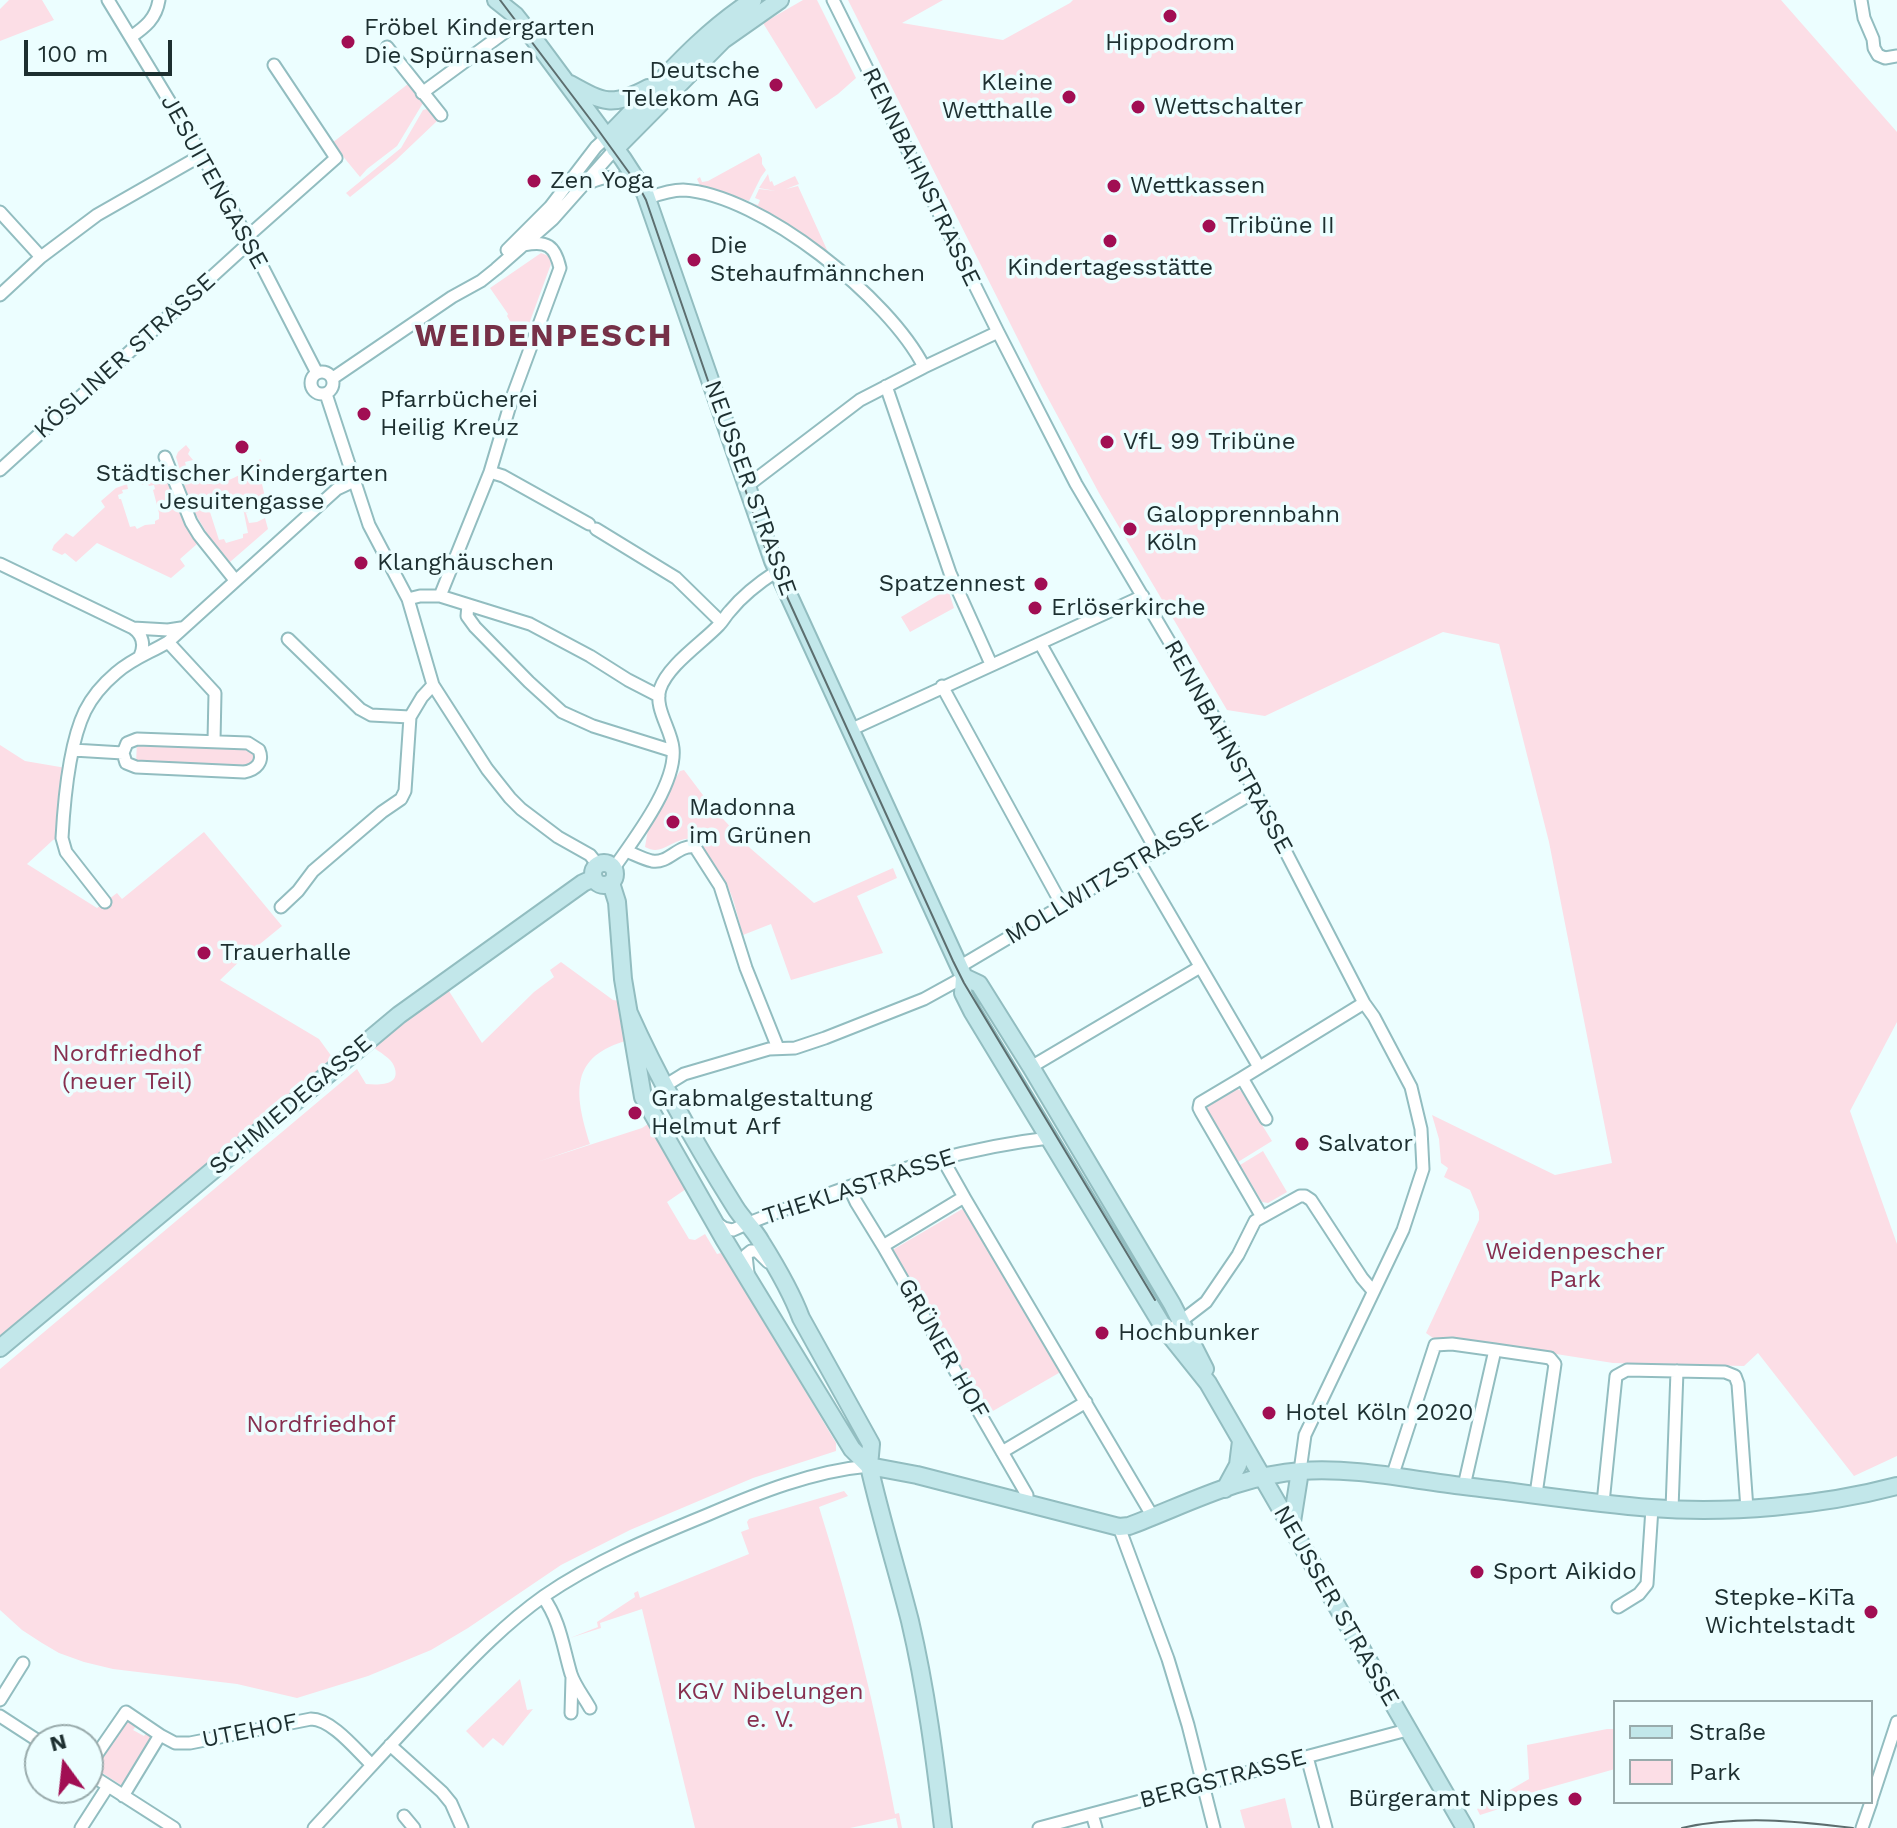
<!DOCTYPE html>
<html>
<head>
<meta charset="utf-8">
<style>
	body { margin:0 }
	#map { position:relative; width:1897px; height:1828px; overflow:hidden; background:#ecfeff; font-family:"Work Sans",sans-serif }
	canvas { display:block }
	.legend { position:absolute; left:1613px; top:1700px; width:260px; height:104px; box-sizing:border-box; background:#ecfeff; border:2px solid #99abac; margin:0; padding:10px 14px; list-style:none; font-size:24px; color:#1d2f30 }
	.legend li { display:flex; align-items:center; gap:16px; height:40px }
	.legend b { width:40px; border:2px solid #99abac }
	.north { position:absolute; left:24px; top:1724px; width:80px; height:80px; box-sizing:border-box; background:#ecfeff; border:2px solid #99abac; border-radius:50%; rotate:345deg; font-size:22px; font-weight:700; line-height:32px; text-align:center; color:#1d2f30 }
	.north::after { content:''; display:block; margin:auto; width:28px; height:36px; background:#a10e53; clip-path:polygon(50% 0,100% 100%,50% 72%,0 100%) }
	.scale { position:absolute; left:24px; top:40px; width:148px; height:36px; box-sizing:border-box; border:4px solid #1d2f30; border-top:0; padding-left:10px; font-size:24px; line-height:28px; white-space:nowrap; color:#1d2f30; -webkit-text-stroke:6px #ecfeff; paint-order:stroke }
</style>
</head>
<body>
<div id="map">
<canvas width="1897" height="1828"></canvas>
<ul class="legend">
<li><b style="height:10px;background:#c2e7ea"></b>Straße</li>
<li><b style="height:22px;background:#fcdee6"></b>Park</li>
</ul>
<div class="north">N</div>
<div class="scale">100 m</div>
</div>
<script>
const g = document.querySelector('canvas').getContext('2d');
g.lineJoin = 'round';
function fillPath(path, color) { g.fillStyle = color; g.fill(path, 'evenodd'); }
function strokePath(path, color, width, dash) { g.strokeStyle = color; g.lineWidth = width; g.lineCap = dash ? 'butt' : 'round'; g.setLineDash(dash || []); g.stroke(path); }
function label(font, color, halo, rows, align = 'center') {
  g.font = font + ' "Work Sans",sans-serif'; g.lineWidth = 7; g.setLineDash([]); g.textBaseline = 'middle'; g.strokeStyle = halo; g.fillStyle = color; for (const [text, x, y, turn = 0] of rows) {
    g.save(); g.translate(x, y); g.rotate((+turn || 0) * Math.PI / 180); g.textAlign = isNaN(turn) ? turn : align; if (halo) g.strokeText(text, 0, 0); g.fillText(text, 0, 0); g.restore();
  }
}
fillPath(new Path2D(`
	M 9,0 L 42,0 L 54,20 L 0,41 L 0,9 Z
	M 803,0 L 817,0 L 856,78 L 838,94 L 816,109 L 763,23 Z
	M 848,0 L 943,0 L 902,23 L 1003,40 L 1070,3 L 1073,0 L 1781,0 L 1897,132 L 1897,1022 L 1850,1111 L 1897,1244 L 1897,1456 L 1854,1476 L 1758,1353 L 1744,1366 L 1613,1363 L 1493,1344 L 1433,1338 L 1426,1333 L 1479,1220 L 1479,1212 L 1470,1190 L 1444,1177 L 1448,1168 L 1441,1163 L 1439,1139 L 1432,1115 L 1555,1175 L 1612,1163 L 1549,842 L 1499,644 L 1443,632 L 1265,716 L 1227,710 L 1099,493 L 1042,387 Z
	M 408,84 L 423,103 L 397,146 L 367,169 L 360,177 L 332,143 Z
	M 427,109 L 437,121 L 396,160 L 350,197 L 346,193 L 401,148 L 423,110 Z
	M 759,153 L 762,158 L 762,164 L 766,170 L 761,177 L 749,201 L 700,185 L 697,179 L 700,177 L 702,182 L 708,181 Z
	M 768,174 L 770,182 L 772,181 L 774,186 L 795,176 L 799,184 L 786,189 L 798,186 L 828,252 L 752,203 L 758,205 L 760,200 L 755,198 L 759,189 L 776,191 L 759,188 Z
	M 541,253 L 549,256 L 551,264 L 522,343 L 512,328 L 513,326 L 507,316 L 508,314 L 490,288 Z
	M 186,445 L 190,450 L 188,454 L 193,460 L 185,462 C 195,502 241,479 260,459 L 261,460 L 267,482 L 262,484 L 265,497 L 261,500 L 260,507 L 246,513 L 249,523 L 257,522 L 265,518 L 268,529 L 230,562 L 209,537 L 192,508 L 204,505 L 207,512 L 210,512 L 219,540 L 224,539 L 226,543 L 243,538 L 243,534 L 248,533 L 242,503 L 245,502 L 243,495 L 227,499 L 225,493 L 190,503 L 176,457 L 178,452 Z
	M 159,476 L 168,480 L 180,513 L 197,544 L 180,559 L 185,566 L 171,578 L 97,543 L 76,562 L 65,553 L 62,555 L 52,550 L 54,545 L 66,533 L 73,537 L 105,507 L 101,501 L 116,488 L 127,484 L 128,489 L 122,490 L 123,493 L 118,495 L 119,499 L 121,499 L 130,527 L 135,526 L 137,529 L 145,525 L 155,524 L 155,521 L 159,519 L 159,513 L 153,490 L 155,489 L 154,485 L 149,486 L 147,483 L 142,485 L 141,481 Z
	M 948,589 L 954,608 L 910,632 L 901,617 Z
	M 137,741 L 245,745 L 256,753 L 255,763 L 248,768 L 136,764 Z
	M 0,745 L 25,761 L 66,768 L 58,838 L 53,840 L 27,864 L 97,908 L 117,893 L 122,899 L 204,832 L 282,926 L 244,957 L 220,980 L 319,1039 L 335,1061 L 236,1144 L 0,1337 Z
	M 684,770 L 712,807 L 750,848 L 814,903 L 893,868 L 897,878 L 857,896 L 883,953 L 791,980 L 771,924 L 743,935 C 738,919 735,902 728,887 C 727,884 699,843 697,841 C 693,838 690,838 685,839 C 669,842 661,856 645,847 L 649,823 L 680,771 Z
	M 561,962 L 613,1000 L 620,1001 L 629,1040 C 569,1056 574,1093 590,1144 L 537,1162 L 642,1128 L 648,1124 L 686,1189 L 667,1202 L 689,1239 L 695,1240 L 705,1234 L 717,1254 L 721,1253 L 724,1254 L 836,1443 L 836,1451 L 753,1478 L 630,1530 L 561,1565 L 468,1628 L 431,1650 L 368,1676 L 297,1698 L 237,1684 L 113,1669 L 84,1662 L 59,1653 L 42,1643 L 22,1630 L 0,1610 L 0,1369 L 357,1069 L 366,1084 C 379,1085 402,1086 394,1066 C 391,1058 379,1052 373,1047 L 379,1040 L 447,988 L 482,1043 L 534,992 L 554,977 L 550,970 Z
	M 1236,1088 L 1241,1091 L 1272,1141 L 1238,1162 L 1207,1109 L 1210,1101 Z
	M 1263,1151 L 1287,1192 L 1268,1203 L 1262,1202 L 1240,1165 Z
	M 964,1208 L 1064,1370 L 986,1415 L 889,1252 Z
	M 844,1491 L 848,1496 L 819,1507 C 851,1608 876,1710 895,1814 L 899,1813 L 902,1828 L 898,1828 L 896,1818 L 850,1828 L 695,1828 L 642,1609 L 600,1623 L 601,1628 L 570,1638 L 598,1627 L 597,1622 L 635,1597 L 634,1593 L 638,1591 L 640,1598 L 749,1554 L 741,1532 L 749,1529 L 747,1522 L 749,1519 Z
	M 520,1679 L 527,1710 L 533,1709 L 503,1746 L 493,1738 L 483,1748 L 466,1731 Z
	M 129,1719 L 138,1724 L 133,1730 L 144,1736 L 147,1732 L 154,1735 L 124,1787 L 93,1767 L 122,1724 Z
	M 1607,1729 L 1615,1729 L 1615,1769 L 1530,1793 L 1530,1799 L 1480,1815 L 1477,1809 L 1529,1779 L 1527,1745 Z
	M 1285,1798 L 1292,1828 L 1245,1828 L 1240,1810 Z`), '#fcdee6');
const street = new Path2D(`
	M 108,0 L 202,155 L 247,237 L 317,373
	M 833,0 L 998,332 L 1076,484 L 1230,744 L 1364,1003 L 1374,1017 L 1411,1087 L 1421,1129 L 1423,1169 L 1403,1230 L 1305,1435 L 1300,1471
	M 1861,0 L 1864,18 L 1873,39 L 1874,48 L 1878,55 L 1885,58 L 1897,56
	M 131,37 C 145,27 156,19 159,0
	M 387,47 L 441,115
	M 422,93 L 520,21
	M 589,183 C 608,174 621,176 640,186
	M 648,198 C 659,194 671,190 683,190 C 761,194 890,299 924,367
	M 0,212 L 41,257
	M 247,237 L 336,158 L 274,65
	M 507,250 L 550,207 L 596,147 L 607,137
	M 0,295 L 41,257 L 97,215 L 202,155
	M311 383a11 11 0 1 1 22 0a11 11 0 1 1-22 0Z
	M 333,378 L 452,297 L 481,281 L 496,269 L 553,219 L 615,149
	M 886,386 L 950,573 L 991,664
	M 326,394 L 369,525 L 408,599 L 433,685 L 487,769 L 510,798 L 521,809 L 558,837 L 590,855 L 598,865
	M 165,457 L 191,522 L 199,535 L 235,580
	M 0,470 L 250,242
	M 490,472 L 503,476 L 589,524
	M 747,486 L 860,400 L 924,367 L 998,332
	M 596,529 L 676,578 L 721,622
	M 0,564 L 133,628 L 168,630 L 181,628
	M 440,596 L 490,472 L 513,395 L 560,268 C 555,246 547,240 524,245
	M 408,599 L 420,596 L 440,596 L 530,624 L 590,656 L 628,680 L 659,696
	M 468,605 L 467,616 L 475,627 L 529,682 L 562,712 L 593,726 L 673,751
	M 133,628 C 143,635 145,645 140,656
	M 288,639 L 360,709 L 371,715 L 410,717
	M 168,642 L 215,693 L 214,741
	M 1040,643 L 1156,850
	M 942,686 L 1062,905
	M 850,730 L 1143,596
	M 137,739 L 248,743 L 259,750 C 264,762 256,770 244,772 L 136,767 L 126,763 L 123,753 L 127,743 Z
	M 73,750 L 123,753
	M 626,851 C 634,854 643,859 652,861 C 669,864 678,844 695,847 L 720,886 L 746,968 L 778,1048
	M 1138,860 L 1259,1067
	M 614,868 C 634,839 677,784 673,748 C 671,729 654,708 660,689 C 668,665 702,643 719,625 C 723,621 726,615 730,611 C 743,595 760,582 777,571
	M 105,902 L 66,852 L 62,838 C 64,802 69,744 85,711 C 92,697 103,684 116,673 C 133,658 150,653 168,642 L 337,489 L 354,481
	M 281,907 L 298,891 L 313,871 L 382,812 L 401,799 L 405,791 L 410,717 L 422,697 L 433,685
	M 959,967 L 1256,791
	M 1031,1067 L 1200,967
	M 1242,1078 L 1364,1003
	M 665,1088 L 671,1082 L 684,1074 L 769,1049 L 795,1048 L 825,1038 L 924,999 L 964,977
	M 942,1158 L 964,1197
	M 849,1187 L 856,1202 L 883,1246
	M 1262,1217 L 1201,1112 L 1199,1108 L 1200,1103 L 1242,1078 L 1266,1119
	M 715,1222 L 724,1228 L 733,1230 C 761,1217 791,1207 820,1197 C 894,1170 970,1147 1049,1138
	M 748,1273 L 746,1255 L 751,1251 L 757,1251 L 768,1262
	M 1176,1325 L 1206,1302 L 1238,1255 L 1255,1221 L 1300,1196 L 1305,1196 L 1311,1200 L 1362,1278 L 1373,1291
	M 1002,1452 L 1086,1402
	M 1392,1477 L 1435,1345 L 1452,1344 L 1495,1350
	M 1464,1486 L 1495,1350 L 1550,1358 L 1555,1364 L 1536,1494
	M 1026,1503 L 1027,1495 L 883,1246 L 964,1197 L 1153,1517
	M 1603,1503 L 1616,1376 L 1627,1370 L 1725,1372 L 1735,1376 L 1738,1384 L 1747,1509
	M 1672,1509 L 1677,1371
	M 1119,1527 L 1168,1659 L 1188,1725 L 1214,1828
	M 543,1597 C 560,1620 563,1647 571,1674 C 575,1686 584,1697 590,1708
	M 1618,1607 L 1639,1594 L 1647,1584 L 1652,1508
	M 0,1700 L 23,1663
	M 571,1713 L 572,1678
	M 0,1716 L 40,1742
	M 160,1735 L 175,1743 L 190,1743 L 311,1719 C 332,1719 357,1751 372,1765
	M 390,1745 L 442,1792 L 451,1803 L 462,1828
	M 1307,1757 L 1326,1828
	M 88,1767 L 126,1712 L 160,1735 L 123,1796
	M 88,1773 L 174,1828
	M 1871,1801 L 1897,1722
	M 1092,1814 L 1096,1828
	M 404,1816 L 414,1828
	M 81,1828 L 108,1786
	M 314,1828 C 357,1782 399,1735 442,1690 C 474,1656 506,1623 544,1596 C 595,1561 651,1538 707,1515 C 758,1493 813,1471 869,1466
	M 1039,1828 L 1407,1730
	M 1862,1828 L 1871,1802`);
const secondary = new Path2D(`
	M 496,0 L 515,15 L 534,39 L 623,159 L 645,193 L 773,561 L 964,977 L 963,993 L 972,1011 L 1164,1328 L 1208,1383 L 1465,1828
	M 570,84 C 604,103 612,107 648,88
	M 607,137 C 657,88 692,40 753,0
	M 615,149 L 723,40 L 780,0
	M593 874a11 11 0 1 1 22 0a11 11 0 1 1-22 0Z
	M 611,883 L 617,902 L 623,979 L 643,1097 L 724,1239 L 852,1449 L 869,1466
	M 964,977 L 979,984 L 1031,1067 L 1172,1304 L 1205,1369
	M 629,1013 C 659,1080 696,1145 735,1207 C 743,1220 754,1229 761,1242 C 776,1266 791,1291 801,1318 L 871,1444 L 869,1466 C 881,1519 897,1570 910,1621 C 926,1689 935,1759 943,1828
	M 0,1348 L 399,1015 L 583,883 L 594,878
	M 869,1466 L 917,1475 L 1119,1527 L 1129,1526 C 1185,1505 1241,1475 1301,1471 C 1355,1467 1411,1480 1464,1486 C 1526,1493 1588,1503 1651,1508 C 1728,1514 1822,1506 1897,1486
	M 1225,1489 L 1238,1465 L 1241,1441
	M 1291,1528 L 1300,1471`);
strokePath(street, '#92bdc0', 15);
strokePath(secondary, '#92bdc0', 20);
strokePath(street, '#fff', 11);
strokePath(secondary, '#c2e7ea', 16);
strokePath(new Path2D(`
	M 500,0 L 596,127 L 638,185 L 646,200 L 767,553 L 953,961 L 964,983 L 1155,1300
	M 1682,1828 C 1739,1815 1796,1821 1853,1828`), '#5c6e6f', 2);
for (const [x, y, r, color] of [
	[1170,16,8,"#a10e53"],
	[348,42,8,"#a10e53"],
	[776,85,8,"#a10e53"],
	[1069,97,8,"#a10e53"],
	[1138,107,8,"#a10e53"],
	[534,181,8,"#a10e53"],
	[1114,186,8,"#a10e53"],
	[1209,226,8,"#a10e53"],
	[1110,241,8,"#a10e53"],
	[694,260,8,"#a10e53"],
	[364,414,8,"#a10e53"],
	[1107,442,8,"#a10e53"],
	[242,447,8,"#a10e53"],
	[1130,529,8,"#a10e53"],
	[361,563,8,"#a10e53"],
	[1041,584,8,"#a10e53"],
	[1035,608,8,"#a10e53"],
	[673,822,8,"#a10e53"],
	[204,953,8,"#a10e53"],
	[635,1113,8,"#a10e53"],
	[1302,1144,8,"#a10e53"],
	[1102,1333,8,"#a10e53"],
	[1269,1413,8,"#a10e53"],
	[1477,1572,8,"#a10e53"],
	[1871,1612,8,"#a10e53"],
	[1575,1799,8,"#a10e53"]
]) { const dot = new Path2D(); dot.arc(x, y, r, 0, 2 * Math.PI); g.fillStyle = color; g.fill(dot); strokePath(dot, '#ecfeff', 3); }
label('24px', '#1d2f30', '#ecfeff', [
	["Fröbel Kindergarten",364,28],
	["Die Spürnasen",364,56],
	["Hippodrom",1170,43,"center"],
	["Deutsche",760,71,"right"],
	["Telekom AG",760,99,"right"],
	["Kleine",1053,83,"right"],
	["Wetthalle",1053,111,"right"],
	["Wettschalter",1154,107],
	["Zen Yoga",550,181],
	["Wettkassen",1130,186],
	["Tribüne II",1225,226],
	["Die",710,246],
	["Stehaufmännchen",710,274],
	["Kindertagesstätte",1110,268,"center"],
	["Pfarrbücherei",380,400],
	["Heilig Kreuz",380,428],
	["VfL 99 Tribüne",1123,442],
	["Städtischer Kindergarten",242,474,"center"],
	["Jesuitengasse",242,502,"center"],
	["Galopprennbahn",1146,515],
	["Köln",1146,543],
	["Klanghäuschen",377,563],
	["Spatzennest",1025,584,"right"],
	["Erlöserkirche",1051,608],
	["Madonna",689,808],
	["im Grünen",689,836],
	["Trauerhalle",220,953],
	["Grabmalgestaltung",651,1099],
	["Helmut Arf",651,1127],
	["Salvator",1318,1144],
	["Hochbunker",1118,1333],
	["Hotel Köln 2020",1285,1413],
	["Sport Aikido",1493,1572],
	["Stepke-KiTa",1855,1598,"right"],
	["Wichtelstadt",1855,1626,"right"],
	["Bürgeramt Nippes",1559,1799,"right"]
], 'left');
label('24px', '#1d2f30', '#ecfeff', [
	["RENNBAHNSTRASSE",921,177,64],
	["JESUITENGASSE",214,182,61],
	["KÖSLINER STRASSE",125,356,-42],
	["NEUSSER STRASSE",750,488,70],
	["RENNBAHNSTRASSE",1228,747,61],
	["MOLLWITZSTRASSE",1107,879,-31],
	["SCHMIEDEGASSE",291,1105,-40],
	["THEKLASTRASSE",859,1187,-18],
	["GRÜNER HOF",943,1349,60],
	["NEUSSER STRASSE",1336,1606,60],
	["UTEHOF",250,1731,-11],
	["BERGSTRASSE",1223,1779,-15]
]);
label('24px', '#872f4f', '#ecfeff', [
	["Nordfriedhof",127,1054],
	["(neuer Teil)",127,1082],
	["Weidenpescher",1575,1252],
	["Park",1575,1280],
	["Nordfriedhof",321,1425],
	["KGV Nibelungen",770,1692],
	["e. V.",770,1720]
]);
g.letterSpacing = '2px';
label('bold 32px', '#763148', '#ecfeff', [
	["WEIDENPESCH",544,337]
]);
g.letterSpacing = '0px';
</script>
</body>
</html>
